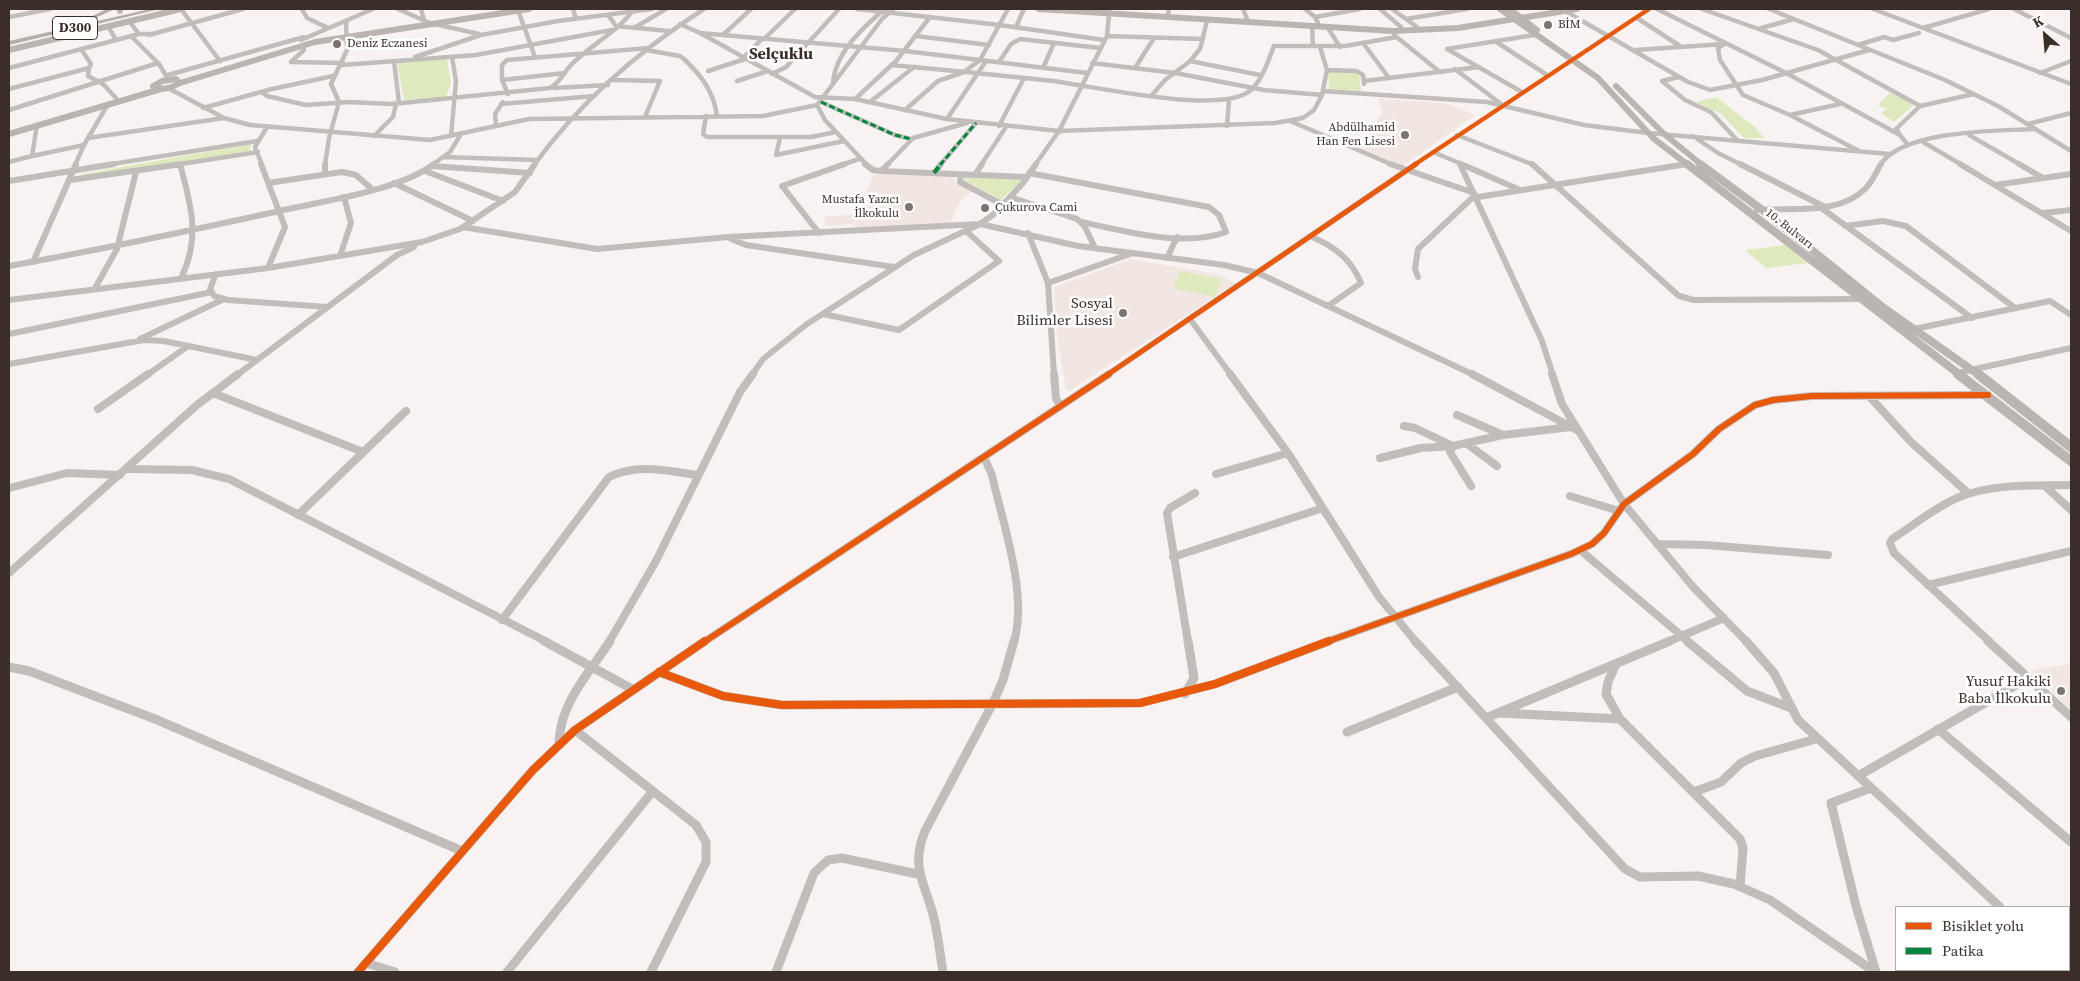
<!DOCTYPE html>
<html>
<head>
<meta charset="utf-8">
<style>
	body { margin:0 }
	#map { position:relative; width:2080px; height:981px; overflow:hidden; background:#f8f3f2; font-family:"Source Serif 4",serif }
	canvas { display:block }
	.frame { position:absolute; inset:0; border:10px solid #3b2e29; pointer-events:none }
	.legend { position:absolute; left:1895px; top:906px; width:175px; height:65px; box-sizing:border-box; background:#fff; border:1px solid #b1aba9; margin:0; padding:6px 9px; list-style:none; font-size:15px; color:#3b2e29 }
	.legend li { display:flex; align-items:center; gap:10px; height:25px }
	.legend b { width:25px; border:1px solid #b1aba9 }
	.north { position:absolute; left:2020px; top:10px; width:50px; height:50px; -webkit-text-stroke:4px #fff; paint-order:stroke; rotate:333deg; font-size:14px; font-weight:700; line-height:20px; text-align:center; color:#3b2e29 }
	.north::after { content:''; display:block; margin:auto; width:18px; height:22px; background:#3b2e29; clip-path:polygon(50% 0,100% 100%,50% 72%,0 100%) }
</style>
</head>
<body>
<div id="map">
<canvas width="2080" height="981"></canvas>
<div class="frame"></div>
<ul class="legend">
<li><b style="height:6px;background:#e8590c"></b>Bisiklet yolu</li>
<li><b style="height:6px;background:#00873e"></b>Patika</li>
</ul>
<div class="north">K</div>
</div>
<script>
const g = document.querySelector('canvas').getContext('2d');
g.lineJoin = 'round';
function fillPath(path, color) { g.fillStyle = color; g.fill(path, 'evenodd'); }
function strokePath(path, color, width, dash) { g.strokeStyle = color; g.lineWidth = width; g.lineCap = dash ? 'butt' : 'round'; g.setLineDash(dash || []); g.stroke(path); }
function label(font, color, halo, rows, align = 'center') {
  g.font = font + ' "Source Serif 4",serif'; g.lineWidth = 5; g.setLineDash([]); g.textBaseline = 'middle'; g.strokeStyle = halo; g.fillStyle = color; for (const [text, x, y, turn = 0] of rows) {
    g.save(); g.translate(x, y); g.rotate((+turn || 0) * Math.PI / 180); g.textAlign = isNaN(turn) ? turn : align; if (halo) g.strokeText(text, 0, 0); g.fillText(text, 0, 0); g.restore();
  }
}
fillPath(new Path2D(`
	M 1378,99 L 1445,103 L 1476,115 L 1400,168 L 1352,146 L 1375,125 L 1383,112 Z
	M 874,174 L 952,176 L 955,182 L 973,191 L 961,199 L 950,223 L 856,228 L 853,224 L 826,226 L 824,217 L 857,214 Z
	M 1131,259 L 1217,274 L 1236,283 L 1071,390 L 1066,390 L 1056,328 L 1054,287 Z
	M 2071,663 L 2071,710 L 2031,671 Z`), '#f2e6e2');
fillPath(new Path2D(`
	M 447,59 L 451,84 L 446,97 L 404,100 L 397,63 Z
	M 1328,71 L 1359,73 L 1361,91 L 1329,89 Z
	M 1890,93 L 1909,102 L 1913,106 L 1894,122 L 1881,113 L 1887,109 L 1878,105 Z
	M 1716,97 L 1755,127 L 1764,138 L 1744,138 L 1721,114 L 1696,102 Z
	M 251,144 L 250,151 L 106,175 L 81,177 L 82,174 Z
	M 965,177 L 1022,178 L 1022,180 L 1001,200 L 964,180 Z
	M 1786,245 L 1808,263 L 1766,268 L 1745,250 Z
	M 1180,271 L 1221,279 L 1215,297 L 1173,288 Z`), '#deeabd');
strokePath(new Path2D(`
	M 181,9 L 220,61
	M 302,9 L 307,18 L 328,28
	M 398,9 L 430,23 L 479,34
	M 421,9 L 424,20
	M 573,9 L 576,19
	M 857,9 L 1000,25 L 1104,40
	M 1243,9 L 1247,19
	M 1305,9 L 1315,17 L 1318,23
	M 1380,9 L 1401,27
	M 1392,9 L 1417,27
	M 1657,9 L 1786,73 L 1900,135 L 1908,145
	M 1702,9 L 1818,50 L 1920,106
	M 1769,9 L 1945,80 L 1998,106 L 2071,151
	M 1873,9 L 2071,84
	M 2014,9 L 2071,38
	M 518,10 L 535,57
	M 1565,11 L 1688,82 L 1710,90 L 1762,80 L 1869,50
	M 608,15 L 616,26 L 669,31
	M 1168,15 L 1169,9
	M 9,17 L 50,9
	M 1315,17 L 1360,9
	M 1637,18 L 1680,46
	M 1406,19 L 1467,9
	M 129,21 L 139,34
	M 680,24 L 700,33 L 905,51 L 1087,73
	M 108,26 L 116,40 L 120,39
	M 1016,27 L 1024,9
	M 1312,27 L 1313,46
	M 634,28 L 666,9
	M 1328,28 L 1340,47
	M 1923,28 L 1989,9
	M 1758,29 L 1794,19
	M 700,33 L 815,97 L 855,99 L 947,119 L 1059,131 L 1275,123 L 1303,118 L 1314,110 L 1322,95 L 1327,70 L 1320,47
	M 149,35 L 243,9
	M 723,35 L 751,9
	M 1394,35 L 1440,72
	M 916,36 L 989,45
	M 1107,36 L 1203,39
	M 133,38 L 159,64 L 168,79
	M 764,39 L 795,9
	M 301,40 L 373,9
	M 1495,41 L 1547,75
	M 1363,43 L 1389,78
	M 1726,43 L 1718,48 L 1720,60 L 1743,95 L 1790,115 L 1859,151
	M 1858,45 L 1884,37 L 1893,40 L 1919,33
	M 304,50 L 291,62 L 343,63
	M 646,50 L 680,56 L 684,59 C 701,75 714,92 717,116
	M 1636,50 L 1724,44
	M 415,57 L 481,35 L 558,21 L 652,9
	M 743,58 L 762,39
	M 394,61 L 399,103
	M 1190,61 L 1260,75
	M 999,62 L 1011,44 L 1020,39 L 1100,48
	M 1092,63 L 1175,73 L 1264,90 L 1322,95
	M 342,65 L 476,55 L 612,30
	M 891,65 C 945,70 999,75 1053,81 C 1097,87 1208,112 1245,94 C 1261,86 1268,61 1274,46 L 1345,46 L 1397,37
	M 9,68 L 139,34 L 153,34
	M 89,68 L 88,76 L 103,84 L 116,98
	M 1043,68 L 1054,43
	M 1135,68 L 1154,38
	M 1455,69 L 1501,104
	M 1327,70 L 1357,71 L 1363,75 L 1364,84
	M 708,71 L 745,59
	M 2040,73 L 2071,61
	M 772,74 L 786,67 L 839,9
	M 168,75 L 304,37
	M 1679,77 L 1662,81 L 1685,100 L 1711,112 L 1737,140
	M 502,80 L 565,73
	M 613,80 L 660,81 L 645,117
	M 737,81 L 768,71
	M 833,81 C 837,51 861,30 883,10
	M 1364,81 L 1479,67
	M 168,88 L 224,118 L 250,125 L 430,140 L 529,119 L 763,116 L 817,105
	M 554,88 L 608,85
	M 9,89 L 89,68 L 91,64 L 81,49
	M 1323,91 L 1487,102 L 1584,125 L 1648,133 L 1889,154
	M 261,92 L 267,96 L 306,105 L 348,102 L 392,104 L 550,88 C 560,83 563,73 571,65 C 590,45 617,33 634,9
	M 1522,92 L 1447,49 L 1534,35
	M 508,94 L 502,80 L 502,65 L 507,60 L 649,48
	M 1152,95 L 1165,80 L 1189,62 L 1200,49 L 1207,21
	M 855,99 L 896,61 L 930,17
	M 821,102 L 895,135 L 911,139
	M 870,102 L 914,67
	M 501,104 L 594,96
	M 203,108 L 272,89 L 333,76
	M 9,110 L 158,63
	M 905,110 L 938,81 L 964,72 L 980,60 L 1008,9
	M 1790,115 L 1840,104
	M 706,116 L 703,134 L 707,137 L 811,137 L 836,132
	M 947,119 L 986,61
	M 1290,121 L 1393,165
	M 2028,124 L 2071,113
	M 37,125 L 32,156 L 84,145
	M 496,125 L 495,114 L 503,102
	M 999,126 L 1024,78
	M 1227,126 L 1229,99
	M 1457,135 L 1534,165
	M 1900,135 L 1896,129 L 1920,106 L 1974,94
	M 1969,135 L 2021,165
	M 374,136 L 393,117 L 396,104
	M 451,136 L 456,81 L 452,57
	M 1693,136 L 1718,153 L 1742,165
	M 88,138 L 224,118
	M 780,138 L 776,155 L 844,141
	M 1923,142 L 1962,165
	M 1433,152 L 1464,165
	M 443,157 L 538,160
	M 9,162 L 32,156
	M 1460,163 L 1461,165
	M 75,165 L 84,145 L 108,104
	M 106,165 L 257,141
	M 174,165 L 258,152
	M 262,165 L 255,147 L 267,127
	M 325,165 L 329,138 L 339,102 L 331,84 L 347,50 L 346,21
	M 432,165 L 450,152 L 461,134
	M 534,165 C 579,103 640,50 704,9
	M 841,165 L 859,159
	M 867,165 L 825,120 L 817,105 L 882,19 L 893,9
	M 887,165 L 913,138 L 967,123
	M 940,165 L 976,123
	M 981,165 L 1006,127
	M 1035,165 L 1059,131 L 1107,36 L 1109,15 L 1107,9
	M 1414,165 L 1649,9
	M 1679,165 L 1687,164
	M 1880,165 C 1903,130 1995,131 2034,129`), '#c1bdba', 4.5);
strokePath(new Path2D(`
	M 180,164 C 191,205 201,238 181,278
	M 261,164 L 285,227 L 268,268
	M 865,164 L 873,170 L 881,171 L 888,164
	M 1390,164 L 1474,193
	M 1460,164 L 1542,341 L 1553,375
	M 1461,164 L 1520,190
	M 1532,164 L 1679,296 L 1694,300 L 1861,299
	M 1740,164 L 1825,207
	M 1960,164 L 2071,231
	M 2019,164 L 2043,178
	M 432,166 L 530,173
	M 425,171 L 503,201
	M 881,171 L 1027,177
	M 934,173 L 941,164
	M 1029,173 L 1209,207 L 1219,215 L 1226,232 C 1182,248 1126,231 1081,222
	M 325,174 L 325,164
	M 961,175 L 960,182 L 1003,205
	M 975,175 L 982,164
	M 70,180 L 182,164
	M 9,181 L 114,164
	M 268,183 L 342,172 L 356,175 L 373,190
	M 394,183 L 473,221
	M 1995,185 L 2071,174
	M 1010,197 L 1077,219 L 1085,227 L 1095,248
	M 1820,207 L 1972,318
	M 1757,210 C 1792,207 1839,216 1866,188 C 1873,181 1876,172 1881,164
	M 2043,213 L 2071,210
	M 1845,226 L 1883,221 L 1906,226 L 2015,308
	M 463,227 L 597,249 L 728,237 L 980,224 L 1078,246 L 1224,265 L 1258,273 L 1474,375
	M 819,233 L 782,186 L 845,164
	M 1028,233 L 1048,283 L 1054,375
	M 1312,237 C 1335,247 1351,259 1361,283 L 1328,306
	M 731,239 L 746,245 L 894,267
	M 340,256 L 351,223 L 344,197
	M 1167,258 L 1177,237
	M 33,262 L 76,164
	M 9,266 C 104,249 198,229 293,208 C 334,199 401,189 434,164
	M 216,274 L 210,289 L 214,296 L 228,300 L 327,307
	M 1418,277 L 1415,269 L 1418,249 L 1472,198 L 1687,164
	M 1048,283 L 1130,254
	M 95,288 L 117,249 L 136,172
	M 9,300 L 268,268 L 422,242 L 460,229 L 515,192 L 535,164
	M 823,314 L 899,330 L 999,261 L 966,231
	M 1190,319 L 1231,375
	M 1914,329 L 2050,301 L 2071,315
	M 9,334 L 212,292
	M 140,339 L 224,299
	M 9,364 L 144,340 L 164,341 L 257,360
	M 1957,373 L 2071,348
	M 147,375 L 188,346
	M 237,375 L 397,255 L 414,247
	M 752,375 L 763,359 L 807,324 L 914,255 L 980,224 L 994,214 L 1023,183 L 1036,164
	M 1107,375 L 1416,164`), '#c1bdba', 6);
strokePath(new Path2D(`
	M 1054,374 L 1056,399 L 1061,406
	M 1230,374 L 1288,453 L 1379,597 L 1416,642
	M 1472,374 L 1577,430
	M 1552,374 L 1562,404 L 1624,504 L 1694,588 L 1747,642
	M 213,393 L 363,452
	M 1869,396 L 1911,442 L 1968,493
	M 98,409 L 148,374
	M 1457,415 L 1503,435
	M 1404,426 L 1415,428 L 1453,446 L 1450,452 L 1471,486
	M 1466,443 L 1497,466
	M 984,457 L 992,475 C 1003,525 1028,593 1014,642
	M 1380,458 L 1421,448 L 1453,446 L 1503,435 L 1571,427
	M 127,469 L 192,470 L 229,479 L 547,642
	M 1216,474 L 1288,453
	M 2045,486 L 2071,510
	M 9,488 L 67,473 L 120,475
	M 1570,496 L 1619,511
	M 298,515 L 406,411
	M 1657,544 L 1706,545 L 1828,555
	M 1580,550 L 1689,642
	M 1173,557 L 1323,508
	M 9,573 L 197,405 L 238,374
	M 1928,585 L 2071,551
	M 502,620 L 609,477 C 638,463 668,471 698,475
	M 609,642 L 656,561 L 740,392 L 753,374
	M 704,642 L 1109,374
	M 1188,642 L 1167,513 L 1170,508 L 1195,493
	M 1326,642 L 1571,554 L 1592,544 L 1604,533 L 1624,504 L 1693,454 L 1719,429 L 1755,405 L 1773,400 L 1812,396 L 1988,395
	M 1667,642 L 1724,618
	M 1990,642 L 1894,553 L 1890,543 L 1892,539 C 1914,525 1934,508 1957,498 C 1992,483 2034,486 2071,485`), '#c1bdba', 8);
strokePath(new Path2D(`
	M 544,641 L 634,690
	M 1415,641 L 1625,869 L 1640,877 L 1698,876 L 1734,884 L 1770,900 L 1875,972
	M 1687,641 L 1747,691 L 1791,708
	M 1746,641 L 1774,673 L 1798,720 L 2000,907
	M 1988,641 L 2071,717
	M 1616,664 L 1608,682 L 1606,694 L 1620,719 L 1740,839 L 1743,848 L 1740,887
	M 9,667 L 29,671 L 155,719 L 462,851
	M 659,672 L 723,696 L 782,705 L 1140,703 L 1215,684 L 1329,641
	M 1185,694 L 1194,678 L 1188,641
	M 1500,713 L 1620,719
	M 1486,718 L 1670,641
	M 1938,729 L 2071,842
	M 575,730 L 696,825 L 706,842 L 706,862 L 651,972
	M 1347,732 L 1458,687
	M 559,742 C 560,703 590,672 610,641
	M 1858,776 L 2028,678
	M 1871,788 L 1831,803 L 1856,906 L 1876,972
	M 1694,792 L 1721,782 L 1741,763 L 1755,756 L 1816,739
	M 366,963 L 395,972
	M 2067,970 L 2070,972
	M 358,972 L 533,770 L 575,730 L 705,641
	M 507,972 L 652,792
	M 776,972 L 814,873 L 828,860 L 842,858 L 917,874
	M 943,972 C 940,954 938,935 934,918 C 925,883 910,867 925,831 L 993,703 L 1003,680 L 1014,641`), '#c1bdba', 9);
strokePath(new Path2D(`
	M 120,9 L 120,11
	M 1039,9 L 1393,31 L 1458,28 L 1577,9
	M 1500,9 L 1598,78 L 1653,138 L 1688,165
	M 1510,9 L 1537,30
	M 9,50 L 181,9
	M 176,79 L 180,83 C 171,88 163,91 153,86 L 162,81 Z
	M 180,83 L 315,42 L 529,9
	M 1616,86 L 1663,133 L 1702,165
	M 9,134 L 161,89`), '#bbb5b1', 6);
strokePath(new Path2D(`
	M 1687,164 L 1960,375
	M 1700,164 L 1761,209 L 1884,308 L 1979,375`), '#bbb5b1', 8);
strokePath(new Path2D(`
	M 1958,374 L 2071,461
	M 1978,374 L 2071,447`), '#bbb5b1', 10);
fillPath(new Path2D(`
	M 107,9 L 115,9 L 93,19 L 88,18 Z
	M 150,9 L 160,9 L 9,45 L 9,41 Z`), '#b5afac');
strokePath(new Path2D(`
	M 821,102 L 895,135 L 911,139
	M 940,165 L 976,123`), '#00873e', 3, [6, 3]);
strokePath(new Path2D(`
	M 934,173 L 941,164`), '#00873e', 4, [8, 4]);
strokePath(new Path2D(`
	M 1414,165 L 1649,9`), '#e8590c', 4);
strokePath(new Path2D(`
	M 1107,375 L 1416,164`), '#e8590c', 5);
strokePath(new Path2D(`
	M 704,642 L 1109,374
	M 1326,642 L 1571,554 L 1592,544 L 1604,533 L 1624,504 L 1693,454 L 1719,429 L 1755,405 L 1773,400 L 1812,396 L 1988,395`), '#e8590c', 6);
strokePath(new Path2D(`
	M 659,672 L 723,696 L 782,705 L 1140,703 L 1215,684 L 1329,641
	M 358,972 L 533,770 L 575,730 L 705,641`), '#e8590c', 8);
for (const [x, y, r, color] of [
	[1548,25,5,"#7d736f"],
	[337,44,5,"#7d736f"],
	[1405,135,5,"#7d736f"],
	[909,207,5,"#7d736f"],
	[985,208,5,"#7d736f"],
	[1123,313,5,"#7d736f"],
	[2061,691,5,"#7d736f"]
]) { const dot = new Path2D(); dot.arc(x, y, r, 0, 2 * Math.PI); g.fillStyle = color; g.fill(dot); strokePath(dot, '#fff', 2); }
label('12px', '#3b2e29', '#fff', [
	["BİM",1558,25],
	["Deniz Eczanesi",347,44],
	["Abdülhamid",1395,128,"right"],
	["Han Fen Lisesi",1395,142,"right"],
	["Mustafa Yazıcı",899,200,"right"],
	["İlkokulu",899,214,"right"],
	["Çukurova Cami",995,208]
], 'left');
label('12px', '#3b2e29', '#fff', [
	["10. Bulvarı",1789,229,38]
]);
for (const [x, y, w] of [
	[75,28,45]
]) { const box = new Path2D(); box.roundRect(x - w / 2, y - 11.5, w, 23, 4); g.fillStyle = '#fff'; g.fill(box); strokePath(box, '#3b2e29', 1); }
label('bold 14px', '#3b2e29', null, [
	["D300",75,28]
]);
label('15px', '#3b2e29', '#fff', [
	["Sosyal",1113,304],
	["Bilimler Lisesi",1113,321],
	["Yusuf Hakiki",2051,682],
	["Baba İlkokulu",2051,699]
], 'right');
label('bold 16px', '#3b2e29', '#fff', [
	["Selçuklu",781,55]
]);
</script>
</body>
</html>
